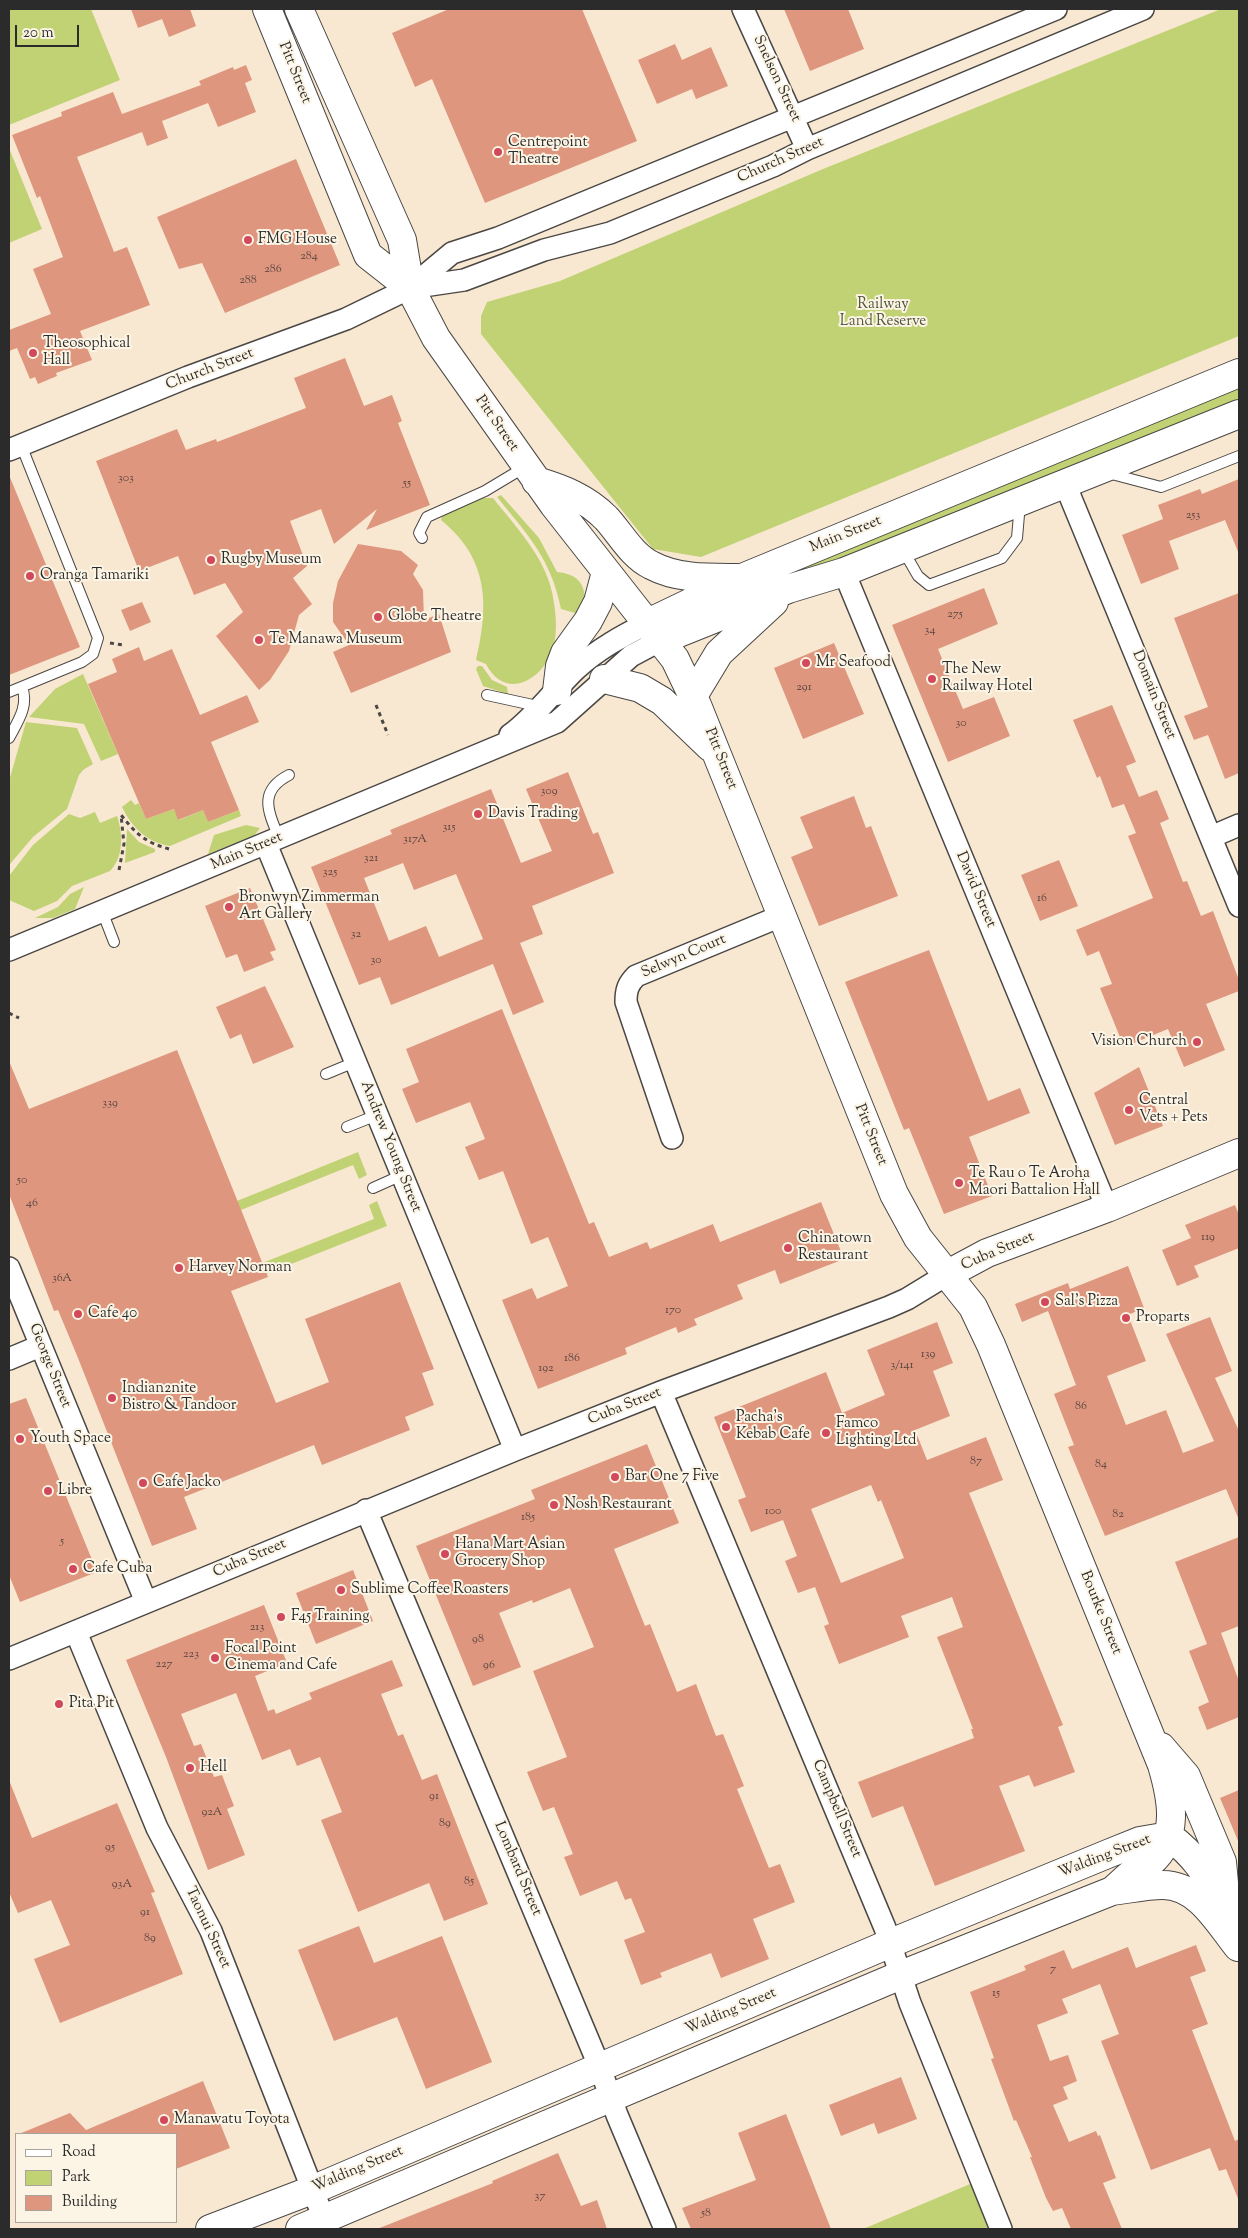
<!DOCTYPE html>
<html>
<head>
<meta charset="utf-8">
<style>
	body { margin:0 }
	#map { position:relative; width:1248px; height:2238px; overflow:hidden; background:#f8e8d1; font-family:"Sorts Mill Goudy",serif }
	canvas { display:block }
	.frame { position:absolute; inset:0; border:10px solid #2b2b2b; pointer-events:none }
	.legend { position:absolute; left:15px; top:2133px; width:162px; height:90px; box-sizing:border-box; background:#fcf5e5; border:1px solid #a8a49b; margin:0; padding:6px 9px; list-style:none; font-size:15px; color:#2b2b2b }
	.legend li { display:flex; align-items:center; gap:10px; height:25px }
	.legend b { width:25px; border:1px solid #a8a49b }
	.scale { position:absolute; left:15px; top:25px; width:64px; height:22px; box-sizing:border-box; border:2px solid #2b2b2b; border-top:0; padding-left:6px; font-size:15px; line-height:18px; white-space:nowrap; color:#2b2b2b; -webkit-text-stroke:4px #fcf5e5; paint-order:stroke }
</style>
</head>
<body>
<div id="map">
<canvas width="1248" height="2238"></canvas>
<div class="frame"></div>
<ul class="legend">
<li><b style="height:6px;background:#fff"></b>Road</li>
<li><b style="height:14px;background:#c1d274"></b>Park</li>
<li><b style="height:14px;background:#df967e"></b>Building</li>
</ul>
<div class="scale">20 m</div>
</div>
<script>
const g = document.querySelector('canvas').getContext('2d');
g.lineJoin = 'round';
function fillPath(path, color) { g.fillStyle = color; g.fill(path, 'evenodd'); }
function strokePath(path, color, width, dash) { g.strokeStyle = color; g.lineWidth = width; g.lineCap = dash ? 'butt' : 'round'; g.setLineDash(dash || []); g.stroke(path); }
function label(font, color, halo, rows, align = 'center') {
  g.font = font + ' "Sorts Mill Goudy",serif'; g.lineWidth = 4; g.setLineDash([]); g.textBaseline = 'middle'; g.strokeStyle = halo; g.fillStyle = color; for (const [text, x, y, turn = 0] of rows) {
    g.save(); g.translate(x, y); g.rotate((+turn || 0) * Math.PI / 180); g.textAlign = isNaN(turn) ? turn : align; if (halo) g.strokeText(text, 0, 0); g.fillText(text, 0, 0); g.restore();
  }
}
fillPath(new Path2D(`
	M 9,9 L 91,9 L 120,80 L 9,125 Z
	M 1221,9 L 1239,9 L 1239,336 L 701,557 L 653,549 L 481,334 L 481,316 L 487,302 L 560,281 L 823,169 Z
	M 9,148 L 42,229 L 9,243 Z
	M 1239,388 L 1239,398 L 861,553 L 806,570 L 804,567 Z
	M 501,495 L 539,538 L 557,572 C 583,574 589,591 582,615 L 561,609 C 551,559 528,535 497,497 Z
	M 481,498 L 493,498 C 516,527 544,556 552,592 C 556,611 558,631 553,649 C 542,681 505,701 486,664 L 476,660 C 489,605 489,559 441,520 L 442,516 Z
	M 478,666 L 482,666 L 492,680 L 507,687 L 508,694 L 483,686 L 476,669 Z
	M 83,674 L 118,754 L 101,761 L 84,724 L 29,717 L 55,689 Z
	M 26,722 L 77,728 L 93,764 L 83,770 L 79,775 L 67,809 L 33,837 L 10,864 L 9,781 Z
	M 131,800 L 135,805 L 139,803 L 146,819 L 174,809 L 179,820 L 203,810 L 208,822 L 239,810 L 241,816 L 170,846 C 147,842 132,828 122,807 Z
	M 95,812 L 100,823 L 117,816 C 123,833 124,857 110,871 L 72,886 L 57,901 L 34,911 L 9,900 L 9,876 L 33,845 L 69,814 L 80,818 Z
	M 246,825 L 260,828 L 254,836 L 208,854 L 214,835 Z
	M 127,829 L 139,842 L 155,849 L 155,852 L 125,863 Z
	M 84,887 L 75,909 L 53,918 L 35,918 L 58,907 L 70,894 Z
	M 358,1152 L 367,1175 L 359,1179 L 353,1165 L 241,1210 L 237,1201 Z
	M 377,1201 L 387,1226 L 266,1274 L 262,1263 L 374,1219 L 369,1205 Z
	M 982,2179 L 1001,2229 L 863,2229 Z`), '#c1d274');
fillPath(new Path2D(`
	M 131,9 L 190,9 L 196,26 L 169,37 L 162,19 L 138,28 Z
	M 449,9 L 582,9 L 637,141 L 485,203 L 432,79 L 415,87 L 392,33 Z
	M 784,9 L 848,9 L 864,49 L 810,71 Z
	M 675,44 L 682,60 L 711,47 L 728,86 L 696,99 L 692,89 L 657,104 L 638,60 Z
	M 246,65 L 252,80 L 245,83 L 256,112 L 218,127 L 208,103 L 162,121 L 168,138 L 147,146 L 142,132 L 77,157 L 114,252 L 127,247 L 150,305 L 80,331 L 92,360 L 56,373 L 57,376 L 38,384 L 35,377 L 30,379 L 17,348 L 9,351 L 9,330 L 51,314 L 33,269 L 63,257 L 40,196 L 37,198 L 12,135 L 62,116 L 61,112 L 113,92 L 122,114 L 201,85 L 199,81 L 233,67 L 234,70 Z
	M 296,159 L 340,265 L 225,313 L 202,263 L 179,269 L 157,217 Z
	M 345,358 L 364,406 L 392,395 L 402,421 L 398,423 L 430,505 L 366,530 L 377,509 L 334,544 L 321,509 L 290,521 L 307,566 L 293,578 L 312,604 L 299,615 L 289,651 L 270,680 L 259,690 L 216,636 L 243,612 L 225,583 L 194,595 L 178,556 L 139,571 L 96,461 L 177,429 L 186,450 L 216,439 L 217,442 L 306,408 L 294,378 Z
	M 9,475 L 80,647 L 9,675 Z
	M 1239,479 L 1239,554 L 1225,520 L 1169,541 L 1179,569 L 1141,584 L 1122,535 L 1163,519 L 1158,505 L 1200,489 L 1202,494 Z
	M 358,544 L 401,551 L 418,565 L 413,574 L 423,590 L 424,620 L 439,614 L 451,652 L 351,693 L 333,652 L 349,645 L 333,622 L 333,603 L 338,581 Z
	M 984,588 L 998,624 L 938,649 L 963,709 L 994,697 L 1010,736 L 948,762 L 892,625 Z
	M 1239,593 L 1239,773 L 1225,779 L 1208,735 L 1194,740 L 1184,716 L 1208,707 L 1174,618 Z
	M 142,602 L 151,622 L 130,631 L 121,610 Z
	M 834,643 L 864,714 L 803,739 L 774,668 Z
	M 139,647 L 144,661 L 172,649 L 200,715 L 247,695 L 259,722 L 211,742 L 239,810 L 208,822 L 203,810 L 178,820 L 174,809 L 146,819 L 88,684 L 117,672 L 112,659 Z
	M 1112,705 L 1136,762 L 1126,766 L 1139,797 L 1157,790 L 1169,819 L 1160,823 L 1183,882 L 1187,881 L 1201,916 L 1213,911 L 1239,980 L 1239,991 L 1206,1004 L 1225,1050 L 1184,1067 L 1168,1029 L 1124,1047 L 1100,988 L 1112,984 L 1099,951 L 1087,956 L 1076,930 L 1153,898 L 1128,836 L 1136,833 L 1124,804 L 1112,808 L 1100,776 L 1097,778 L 1073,720 Z
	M 568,772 L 593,834 L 598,832 L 614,873 L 532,906 L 543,934 L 520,943 L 544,1002 L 513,1015 L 493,964 L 391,1005 L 380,977 L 359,985 L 311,867 L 392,834 L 390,830 L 491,789 L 521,863 L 552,851 L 526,789 ZM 403,863 L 414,890 L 456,874 L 483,939 L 439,957 L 426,926 L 389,941 L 364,878 Z
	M 854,796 L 866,828 L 871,826 L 898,896 L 819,926 L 791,857 L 813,848 L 800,817 Z
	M 1059,860 L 1078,906 L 1040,921 L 1021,875 Z
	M 250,888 L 276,950 L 270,952 L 274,960 L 244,972 L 237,954 L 226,958 L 205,906 Z
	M 929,950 L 988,1101 L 1020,1088 L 1030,1113 L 969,1137 L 992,1196 L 944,1214 L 909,1128 L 904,1130 L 845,982 Z
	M 265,986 L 294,1047 L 253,1064 L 241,1034 L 230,1039 L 216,1007 Z
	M 502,1009 L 589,1224 L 594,1222 L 609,1257 L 647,1242 L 650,1249 L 713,1224 L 720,1242 L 821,1202 L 844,1259 L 780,1284 L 775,1270 L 737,1285 L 743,1299 L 694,1319 L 697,1325 L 678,1333 L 676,1327 L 625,1348 L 627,1354 L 538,1389 L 502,1300 L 532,1288 L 537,1299 L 568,1286 L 548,1237 L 531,1244 L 503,1171 L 479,1180 L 465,1147 L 485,1139 L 470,1102 L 416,1123 L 402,1089 L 419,1082 L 406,1049 Z
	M 177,1050 L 268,1277 L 231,1291 L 276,1403 L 329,1382 L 305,1319 L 400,1282 L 434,1369 L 422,1373 L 434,1405 L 405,1417 L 410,1430 L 322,1465 L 314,1445 L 184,1497 L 197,1529 L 152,1546 L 78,1358 L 58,1310 L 54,1311 L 9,1194 L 9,1061 L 29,1109 Z
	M 1139,1067 L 1163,1126 L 1115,1145 L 1094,1093 Z
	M 1235,1205 L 1239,1215 L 1239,1248 L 1194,1266 L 1199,1277 L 1177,1286 L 1162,1250 L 1191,1238 L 1185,1225 Z
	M 1128,1266 L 1144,1308 L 1128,1315 L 1146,1361 L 1107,1376 L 1126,1425 L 1166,1410 L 1183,1453 L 1214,1441 L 1166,1334 L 1210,1317 L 1232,1371 L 1215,1378 L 1239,1431 L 1239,1520 L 1226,1489 L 1105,1536 L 1068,1447 L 1074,1445 L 1054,1394 L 1076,1385 L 1048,1311 L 1022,1322 L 1015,1304 L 1068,1283 L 1070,1289 Z
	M 937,1322 L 953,1363 L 933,1371 L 950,1416 L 915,1430 L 927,1460 L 986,1437 L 1003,1480 L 969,1493 L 1063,1725 L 1058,1727 L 1075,1772 L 1034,1787 L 1029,1775 L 999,1786 L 1025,1851 L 935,1886 L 903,1806 L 872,1818 L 858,1782 L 974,1738 L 971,1729 L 973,1729 L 937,1637 L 963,1627 L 952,1597 L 901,1616 L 909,1637 L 839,1664 L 824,1626 L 829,1624 L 815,1587 L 798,1593 L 785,1561 L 797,1556 L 783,1520 L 751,1532 L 738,1500 L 746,1497 L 714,1417 L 826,1372 L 842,1413 L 885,1395 L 867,1350 ZM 871,1485 L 878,1502 L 881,1500 L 904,1558 L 841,1583 L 811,1509 Z
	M 26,1398 L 97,1572 L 20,1602 L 9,1575 L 9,1404 Z
	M 647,1444 L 679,1523 L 614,1549 L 645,1626 L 650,1624 L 677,1692 L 696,1684 L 716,1736 L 723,1734 L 744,1786 L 737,1789 L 769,1868 L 780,1864 L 795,1902 L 753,1919 L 769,1959 L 721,1978 L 711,1953 L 660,1973 L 662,1977 L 641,1985 L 624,1940 L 645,1932 L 631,1898 L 625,1900 L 617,1881 L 580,1896 L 564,1857 L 573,1854 L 554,1807 L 543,1811 L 527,1772 L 567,1757 L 533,1671 L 594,1647 L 570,1588 L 533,1603 L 532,1600 L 499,1613 L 521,1667 L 473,1686 L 416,1546 L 535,1499 L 531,1490 Z
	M 1239,1537 L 1239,1626 L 1221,1633 L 1239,1681 L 1239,1717 L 1207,1730 L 1198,1707 L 1209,1702 L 1189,1651 L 1207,1644 L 1175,1562 Z
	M 353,1570 L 373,1621 L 316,1644 L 296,1593 Z
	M 264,1605 L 287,1663 L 255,1676 L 268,1711 L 274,1709 L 276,1714 L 312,1699 L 309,1693 L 392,1660 L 403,1686 L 381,1694 L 398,1736 L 403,1734 L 422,1780 L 437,1774 L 488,1904 L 444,1921 L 429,1883 L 358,1912 L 321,1820 L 342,1812 L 320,1757 L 297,1766 L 290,1749 L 262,1760 L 236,1693 L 181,1714 L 194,1746 L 201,1744 L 214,1777 L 222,1775 L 234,1806 L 227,1809 L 245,1855 L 208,1870 L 166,1757 L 126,1660 Z
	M 9,1780 L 32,1838 L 117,1803 L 155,1892 L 151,1893 L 183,1974 L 60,2023 L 34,1959 L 70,1945 L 51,1900 L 18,1913 L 9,1892 Z
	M 1239,1790 L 1239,1843 L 1220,1798 Z
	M 359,1926 L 374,1963 L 442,1936 L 492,2062 L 426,2089 L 397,2017 L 334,2041 L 298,1950 Z
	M 1196,1945 L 1206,1971 L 1190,1977 L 1208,2024 L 1192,2030 L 1235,2141 L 1239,2139 L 1239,2201 L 1226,2169 L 1219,2171 L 1210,2148 L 1151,2170 L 1101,2041 L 1119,2034 L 1100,1984 L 1062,1999 L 1068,2013 L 1037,2025 L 1050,2061 L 1068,2055 L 1077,2081 L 1063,2087 L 1068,2099 L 1053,2105 L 1069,2142 L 1096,2131 L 1098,2136 L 1100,2135 L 1116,2178 L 1103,2183 L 1122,2229 L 1071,2229 L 1062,2208 L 1053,2211 L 1046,2198 L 1030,2157 L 1032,2157 L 1016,2120 L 1014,2121 L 991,2059 L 994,2058 L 970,1992 L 1026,1970 L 1024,1966 L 1064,1950 L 1072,1969 L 1128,1947 L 1136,1968 Z
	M 901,2077 L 917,2119 L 878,2134 L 874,2123 L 841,2136 L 829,2105 Z
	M 203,2081 L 230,2148 L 176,2169 L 176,2134 L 19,2134 L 70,2113 L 86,2130 Z
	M 786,2114 L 831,2229 L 691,2229 L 682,2208 L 756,2180 L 738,2133 Z
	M 558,2153 L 581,2206 L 597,2200 L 607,2229 L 377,2229 L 493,2183 L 492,2181 Z`), '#df967e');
const lane = new Path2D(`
	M 1108,473 L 1161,487 L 1239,456
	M 422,538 L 419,533 L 427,517 L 485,491 L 525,467
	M 903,550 L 918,576 L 929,585 L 1002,558 L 1017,538 L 1020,503
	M 9,692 L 82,662 L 93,654 L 98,638 L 21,445
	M 487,695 L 542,707
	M 9,738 C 18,721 29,706 22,687
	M 279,838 C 268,811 258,791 289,775
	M 102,911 L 114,942
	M 326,1074 L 355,1062
	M 347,1127 L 377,1115
	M 373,1188 L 402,1175`);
const street = new Path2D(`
	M 743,9 L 807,149
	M 410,288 L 464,280 L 544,250 L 610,233 L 773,166 L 807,149 L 1143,9
	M 9,450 L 188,377 L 346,319 L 410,288 L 452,253 L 498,238 L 639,180 L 1056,9
	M 1065,484 L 1239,906
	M 844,572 L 1107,1208
	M 510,735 C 536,716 553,691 576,669 C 598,649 622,636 648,623
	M 1211,837 L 1239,825
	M 266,844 L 515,1450
	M 9,950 L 557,722 L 631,656 L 661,640
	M 672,1138 L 626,1002 C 626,990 628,984 636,976 L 781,916
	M 9,1268 L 146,1602
	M 9,1359 L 40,1346
	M 661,1392 L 885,1928 L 910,2003 L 1001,2229
	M 366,1510 L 600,2068 L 617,2115 L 665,2229
	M 76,1632 L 157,1828 L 211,1931 L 328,2229
	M 9,1659 L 515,1450 L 661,1392 L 889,1307 L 907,1299 L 948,1274`);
const secondary = new Path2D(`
	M 267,9 L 368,255 L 410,288
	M 299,9 L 402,240 L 410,288 L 436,338 L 554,505 L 675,659 L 697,705 L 894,1194 L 918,1238 L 973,1307 L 991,1345 L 1162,1765 C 1172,1799 1180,1837 1150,1863 C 1144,1868 1136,1870 1130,1875 C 1124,1880 1118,1886 1112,1891 L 901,1975 L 300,2229
	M 536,481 C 563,489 586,498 606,518 C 620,533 632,556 651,565 C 677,579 708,578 737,578
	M 648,623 L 742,578 L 1239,373
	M 661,640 L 788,589 L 844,572 L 1239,414
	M 604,679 L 640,688 L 662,701 L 710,747
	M 557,691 L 560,666 L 565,653 L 588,621 L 598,602 L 606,572
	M 693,696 L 719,653 L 774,602
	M 948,1274 L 987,1253 L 1107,1208 L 1239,1153
	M 1161,1747 L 1186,1776 L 1222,1862 L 1228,1924
	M 1169,1836 C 1195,1856 1207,1873 1220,1903
	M 1112,1891 C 1129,1889 1146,1885 1163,1885 C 1198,1885 1218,1922 1238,1947
	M 210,2229 L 312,2190 L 891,1943 L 1110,1853 L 1140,1841 L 1169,1836`);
strokePath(lane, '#4a4744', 12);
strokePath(street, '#4a4744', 24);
strokePath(secondary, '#4a4744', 30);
strokePath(new Path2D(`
	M 110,643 L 123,645
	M 376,705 L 388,735
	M 119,870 L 124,844 L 121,815 C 137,835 145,842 169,849
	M 9,1013 L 19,1018`), '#4a4744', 3, [4, 4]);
strokePath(lane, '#fff', 10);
strokePath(street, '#fff', 21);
strokePath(secondary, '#fff', 28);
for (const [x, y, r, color] of [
	[498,152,5,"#d1495b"],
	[248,240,5,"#d1495b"],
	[33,353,5,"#d1495b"],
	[211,560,5,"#d1495b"],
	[30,576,5,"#d1495b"],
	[378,617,5,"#d1495b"],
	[259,640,5,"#d1495b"],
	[806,663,5,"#d1495b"],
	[932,679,5,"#d1495b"],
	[478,814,5,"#d1495b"],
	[229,907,5,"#d1495b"],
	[1197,1042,5,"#d1495b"],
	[1129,1110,5,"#d1495b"],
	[959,1183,5,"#d1495b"],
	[788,1248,5,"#d1495b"],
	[179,1268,5,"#d1495b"],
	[1045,1302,5,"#d1495b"],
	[78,1314,5,"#d1495b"],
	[1126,1318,5,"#d1495b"],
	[112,1398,5,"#d1495b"],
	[726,1427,5,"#d1495b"],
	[826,1433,5,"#d1495b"],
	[20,1439,5,"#d1495b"],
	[615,1477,5,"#d1495b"],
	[143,1483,5,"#d1495b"],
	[48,1491,5,"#d1495b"],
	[554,1505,5,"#d1495b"],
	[445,1554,5,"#d1495b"],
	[73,1569,5,"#d1495b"],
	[341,1590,5,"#d1495b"],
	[281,1617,5,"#d1495b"],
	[215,1658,5,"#d1495b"],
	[59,1704,5,"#d1495b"],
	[190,1768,5,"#d1495b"],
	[164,2120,5,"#d1495b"]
]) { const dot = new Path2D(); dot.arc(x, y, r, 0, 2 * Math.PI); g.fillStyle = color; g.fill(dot); strokePath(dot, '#fcf5e5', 2); }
label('12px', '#584640', null, [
	["284",309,257],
	["286",273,270],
	["288",248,281],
	["303",126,479],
	["55",407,484],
	["253",1193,516],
	["275",955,615],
	["34",930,631],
	["291",804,688],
	["30",961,724],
	["309",549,792],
	["315",449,828],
	["317A",415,840],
	["321",371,859],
	["325",330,873],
	["16",1042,899],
	["32",356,935],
	["30",376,961],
	["339",110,1104],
	["50",22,1181],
	["46",32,1204],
	["119",1208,1238],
	["36A",62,1279],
	["170",673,1311],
	["139",928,1355],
	["186",572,1359],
	["3/141",902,1366],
	["192",546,1369],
	["86",1081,1407],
	["87",976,1462],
	["84",1101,1465],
	["100",773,1512],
	["82",1118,1515],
	["185",528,1518],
	["5",62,1542],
	["213",257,1628],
	["98",478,1640],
	["223",191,1655],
	["227",164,1665],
	["96",489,1666],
	["91",434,1797],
	["92A",212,1813],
	["89",445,1824],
	["95",110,1848],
	["85",469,1882],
	["93A",122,1885],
	["91",145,1913],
	["89",150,1939],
	["7",1053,1970],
	["15",996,1994],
	["37",540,2197],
	["58",706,2214]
]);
label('15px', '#2b2b2b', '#fcf5e5', [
	["Pitt Street",294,73,68],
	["Snelson Street",776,79,65],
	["Church Street",781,161,-24],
	["Church Street",210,370,-21],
	["Pitt Street",496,424,55],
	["Main Street",846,535,-22],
	["Domain Street",1153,695,68],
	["Pitt Street",720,759,68],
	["Main Street",247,852,-23],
	["David Street",975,890,67],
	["Selwyn Court",684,957,-23],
	["Pitt Street",870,1135,68],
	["Andrew Young Street",390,1147,68],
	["Cuba Street",998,1252,-23],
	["George Street",49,1366,68],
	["Cuba Street",625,1407,-22],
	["Cuba Street",250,1559,-23],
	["Bourke Street",1100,1613,68],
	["Campbell Street",836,1809,67],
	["Walding Street",1105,1857,-21],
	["Lombard Street",517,1869,67],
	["Taonui Street",207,1928,65],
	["Walding Street",731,2012,-23],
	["Walding Street",358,2170,-23]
]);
label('15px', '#2b2b2b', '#fcf5e5', [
	["Centrepoint",508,143],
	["Theatre",508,160],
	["FMG House",258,240],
	["Theosophical",43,344],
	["Hall",43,361],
	["Rugby Museum",221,560],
	["Oranga Tamariki",40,576],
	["Globe Theatre",388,617],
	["Te Manawa Museum",269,640],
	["Mr Seafood",816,663],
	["The New",942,670],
	["Railway Hotel",942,687],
	["Davis Trading",488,814],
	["Bronwyn Zimmerman",239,898],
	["Art Gallery",239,915],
	["Vision Church",1187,1042,"right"],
	["Central",1139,1101],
	["Vets + Pets",1139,1118],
	["Te Rau o Te Aroha",969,1174],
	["Maori Battalion Hall",969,1191],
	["Chinatown",798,1239],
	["Restaurant",798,1256],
	["Harvey Norman",189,1268],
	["Sal's Pizza",1055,1302],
	["Cafe 40",88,1314],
	["Proparts",1136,1318],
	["Indian2nite",122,1389],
	["Bistro & Tandoor",122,1406],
	["Pacha's",736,1418],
	["Kebab Cafe",736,1435],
	["Famco",836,1424],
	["Lighting Ltd",836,1441],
	["Youth Space",30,1439],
	["Bar One 7 Five",625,1477],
	["Cafe Jacko",153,1483],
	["Libre",58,1491],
	["Nosh Restaurant",564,1505],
	["Hana Mart Asian",455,1545],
	["Grocery Shop",455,1562],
	["Cafe Cuba",83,1569],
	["Sublime Coffee Roasters",351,1590],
	["F45 Training",291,1617],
	["Focal Point",225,1649],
	["Cinema and Cafe",225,1666],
	["Pita Pit",69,1704],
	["Hell",200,1768],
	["Manawatu Toyota",174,2120]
], 'left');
label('15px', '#50553d', '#fcf5e5', [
	["Railway",883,305],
	["Land Reserve",883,322]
]);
</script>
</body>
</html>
